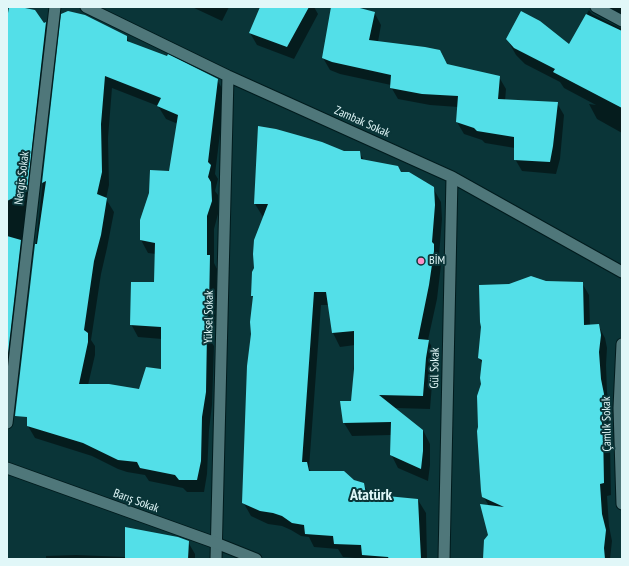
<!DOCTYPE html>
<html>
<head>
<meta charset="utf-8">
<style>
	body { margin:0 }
	#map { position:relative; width:629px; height:566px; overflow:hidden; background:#0a3538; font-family:"PT Sans Narrow",sans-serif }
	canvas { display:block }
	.frame { position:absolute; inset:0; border:8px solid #e1f7f8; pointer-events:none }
</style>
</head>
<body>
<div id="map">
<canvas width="629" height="566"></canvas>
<div class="frame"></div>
</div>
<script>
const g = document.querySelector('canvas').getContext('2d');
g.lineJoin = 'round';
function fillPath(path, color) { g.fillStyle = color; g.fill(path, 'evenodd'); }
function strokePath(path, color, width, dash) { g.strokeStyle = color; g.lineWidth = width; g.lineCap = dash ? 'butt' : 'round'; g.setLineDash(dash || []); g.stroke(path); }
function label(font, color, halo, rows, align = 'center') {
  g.font = font + ' "PT Sans Narrow",sans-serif'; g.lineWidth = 4; g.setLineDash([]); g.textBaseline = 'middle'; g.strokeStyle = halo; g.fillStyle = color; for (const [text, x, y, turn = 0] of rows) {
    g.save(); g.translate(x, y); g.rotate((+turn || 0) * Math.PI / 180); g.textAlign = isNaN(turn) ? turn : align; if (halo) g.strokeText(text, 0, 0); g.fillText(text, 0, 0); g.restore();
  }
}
fillPath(new Path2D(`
	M 7,7 L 15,7 L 44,24 L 46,23 L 54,36 L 7,418 Z
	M 192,7 L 229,7 L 222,21 Z
	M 261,7 L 314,7 L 318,14 L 294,59 L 257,45 L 250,33 Z
	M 334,7 L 351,7 L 374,12 L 381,25 L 378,42 L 448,65 L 499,77 L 506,89 L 505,101 L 557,103 L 564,115 L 560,159 L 556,174 L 522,171 L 515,159 L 515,148 L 485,143 L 482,140 L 464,134 L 457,122 L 458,107 L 430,105 L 398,99 L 391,87 L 391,85 L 340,74 L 330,70 L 323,58 Z
	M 598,7 L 622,7 L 622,23 Z
	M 589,10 L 592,14 L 622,29 L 622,133 L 597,119 L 589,104 L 596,105 L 564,88 L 560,82 L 525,64 L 516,55 L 507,39 L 569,45 Z
	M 62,15 L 126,37 L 130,43 L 217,80 L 225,93 L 215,174 L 218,179 L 215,191 L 218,195 L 218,214 L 214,229 L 214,263 L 217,269 L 215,321 L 212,343 L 214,346 L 212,405 L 209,430 L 207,474 L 204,492 L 187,492 L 183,488 L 149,481 L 145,475 L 127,472 L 118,469 L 92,456 L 35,438 L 28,426 L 29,401 L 19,391 ZM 112,88 L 158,106 L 166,119 L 178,124 L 170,172 L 150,193 L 141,221 L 141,240 L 148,253 L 156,254 L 155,283 L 131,324 L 138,337 L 162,339 L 162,370 L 140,390 L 88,385 L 95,355 L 95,346 L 91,340 L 101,274 L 107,248 L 114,212 L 106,199 L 109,185 L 108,138 Z
	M 344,152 L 359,152 L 364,160 L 401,172 L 433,188 L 441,202 L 442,219 L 439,256 L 441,259 L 441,265 L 437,299 L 428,340 L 436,354 L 433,372 L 430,409 L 395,408 L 423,430 L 430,444 L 430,465 L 428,481 L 398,468 L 391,454 L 391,435 L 352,436 L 344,423 L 352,402 L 355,345 L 340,347 L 333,333 L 329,305 L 321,305 L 309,468 L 311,472 L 353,480 L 363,484 L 370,495 L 418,500 L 426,513 L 427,559 L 366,559 L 343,557 L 338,549 L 314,547 L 309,537 L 301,536 L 291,530 L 282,526 L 268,524 L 251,516 L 243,502 L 254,299 L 252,296 L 253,272 L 264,217 L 263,217 L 255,204 Z
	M 546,282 L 582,283 L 589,295 L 590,326 L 598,325 L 605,338 L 607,348 L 606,365 L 607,392 L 610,407 L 610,426 L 608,430 L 610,443 L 611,495 L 607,496 L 609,526 L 612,541 L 610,559 L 483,559 L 489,535 L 489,506 L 483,496 L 483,365 L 479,358 Z
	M 188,542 L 195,554 L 195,559 L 46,559 L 46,556 L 76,555 L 126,557 Z`), '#0007');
fillPath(new Path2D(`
	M 9,7 L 20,7 L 35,10 L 44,23 L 46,22 L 27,191 L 7,201 L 7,19 Z
	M 260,7 L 309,7 L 287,47 L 249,33 Z
	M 331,7 L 356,7 L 375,12 L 369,40 L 425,47 L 440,50 L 447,64 L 500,76 L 498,99 L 558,102 L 553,146 L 550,162 L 514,160 L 514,137 L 477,131 L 474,128 L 456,122 L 458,96 L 422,94 L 390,88 L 391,75 L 332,62 L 322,58 Z
	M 68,11 L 85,15 L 127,36 L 127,41 L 167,56 L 168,54 L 218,79 L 208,162 L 211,165 L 208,177 L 211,182 L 212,201 L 207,216 L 207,255 L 210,255 L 209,307 L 205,330 L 207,332 L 206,392 L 202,417 L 201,461 L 197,480 L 179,480 L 175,475 L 140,468 L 137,462 L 118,460 L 83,443 L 27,426 L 27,417 L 15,416 L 35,244 L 37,244 L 46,181 L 42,183 L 61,14 ZM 105,76 L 161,98 L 157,106 L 178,115 L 169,171 L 150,170 L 149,193 L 140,220 L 140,240 L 155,243 L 154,282 L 131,282 L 130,325 L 161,327 L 161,369 L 146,367 L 139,389 L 109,384 L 79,384 L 88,342 L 88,333 L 84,330 L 94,261 L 101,235 L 107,198 L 97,194 L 102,172 L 101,124 Z
	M 521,11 L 540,21 L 569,44 L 586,14 L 622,31 L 622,108 L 553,72 L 555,69 L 514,48 L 506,39 Z
	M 258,126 L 276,129 L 322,142 L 344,151 L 360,151 L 361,159 L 398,166 L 401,172 L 409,172 L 434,187 L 435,205 L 432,242 L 434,244 L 434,251 L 429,285 L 418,339 L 429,340 L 426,358 L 423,396 L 379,395 L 423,430 L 423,451 L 421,469 L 390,455 L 391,422 L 343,423 L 340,401 L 351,401 L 354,369 L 354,331 L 332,333 L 326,292 L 314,292 L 302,462 L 307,462 L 309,471 L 344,471 L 354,480 L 364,483 L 366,494 L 418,499 L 421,559 L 389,559 L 388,557 L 362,555 L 361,545 L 334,544 L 333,536 L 305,534 L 304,525 L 292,523 L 282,516 L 273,513 L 260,511 L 242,503 L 247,366 L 251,334 L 250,322 L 253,296 L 251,296 L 252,272 L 254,268 L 253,254 L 254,240 L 268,204 L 254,204 Z
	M 7,236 L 21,240 L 7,362 Z
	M 531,276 L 546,281 L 583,282 L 584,325 L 599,324 L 601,335 L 599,352 L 601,379 L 604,394 L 604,413 L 601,417 L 603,430 L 604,483 L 600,484 L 602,514 L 606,530 L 604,548 L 605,559 L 483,559 L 484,540 L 488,535 L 480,504 L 504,507 L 482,497 L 481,491 L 477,431 L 478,427 L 477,396 L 481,384 L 480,378 L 482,360 L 478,358 L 481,327 L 480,322 L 479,285 L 509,284 Z
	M 125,527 L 178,537 L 189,541 L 188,559 L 125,559 Z`), '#53dfe8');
const minor = new Path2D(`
	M 86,7 L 228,76 L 452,177 L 622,272
	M 596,7 L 622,21
	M 622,344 L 619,408 L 622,504
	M 7,423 L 55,7
	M 216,559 L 228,76
	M 444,559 L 452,177`);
const tertiary = new Path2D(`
	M 7,468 L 216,543 L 256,559`);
strokePath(minor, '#001b1d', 13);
strokePath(tertiary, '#001b1d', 13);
strokePath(minor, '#4f777a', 11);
strokePath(tertiary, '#4f777a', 11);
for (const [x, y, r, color] of [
	[421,261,4,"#fa8fc7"]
]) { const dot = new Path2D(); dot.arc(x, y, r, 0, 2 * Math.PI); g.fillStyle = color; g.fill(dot); strokePath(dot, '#0a3538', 1.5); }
label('12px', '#e1f7f8', '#0a3538', [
	["Zambak Sokak",362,122,24],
	["Nergis Sokak",22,178,-83],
	["Yüksel Sokak",209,317,-89],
	["Gül Sokak",435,368,-89],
	["Çamlık Sokak",607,424,-91],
	["Barış Sokak",136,501,20]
]);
label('12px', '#e1f7f8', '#0a3538', [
	["BİM",429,261]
], 'left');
label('bold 16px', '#e1f7f8', '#0a3538', [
	["Atatürk",371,495]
]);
</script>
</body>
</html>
